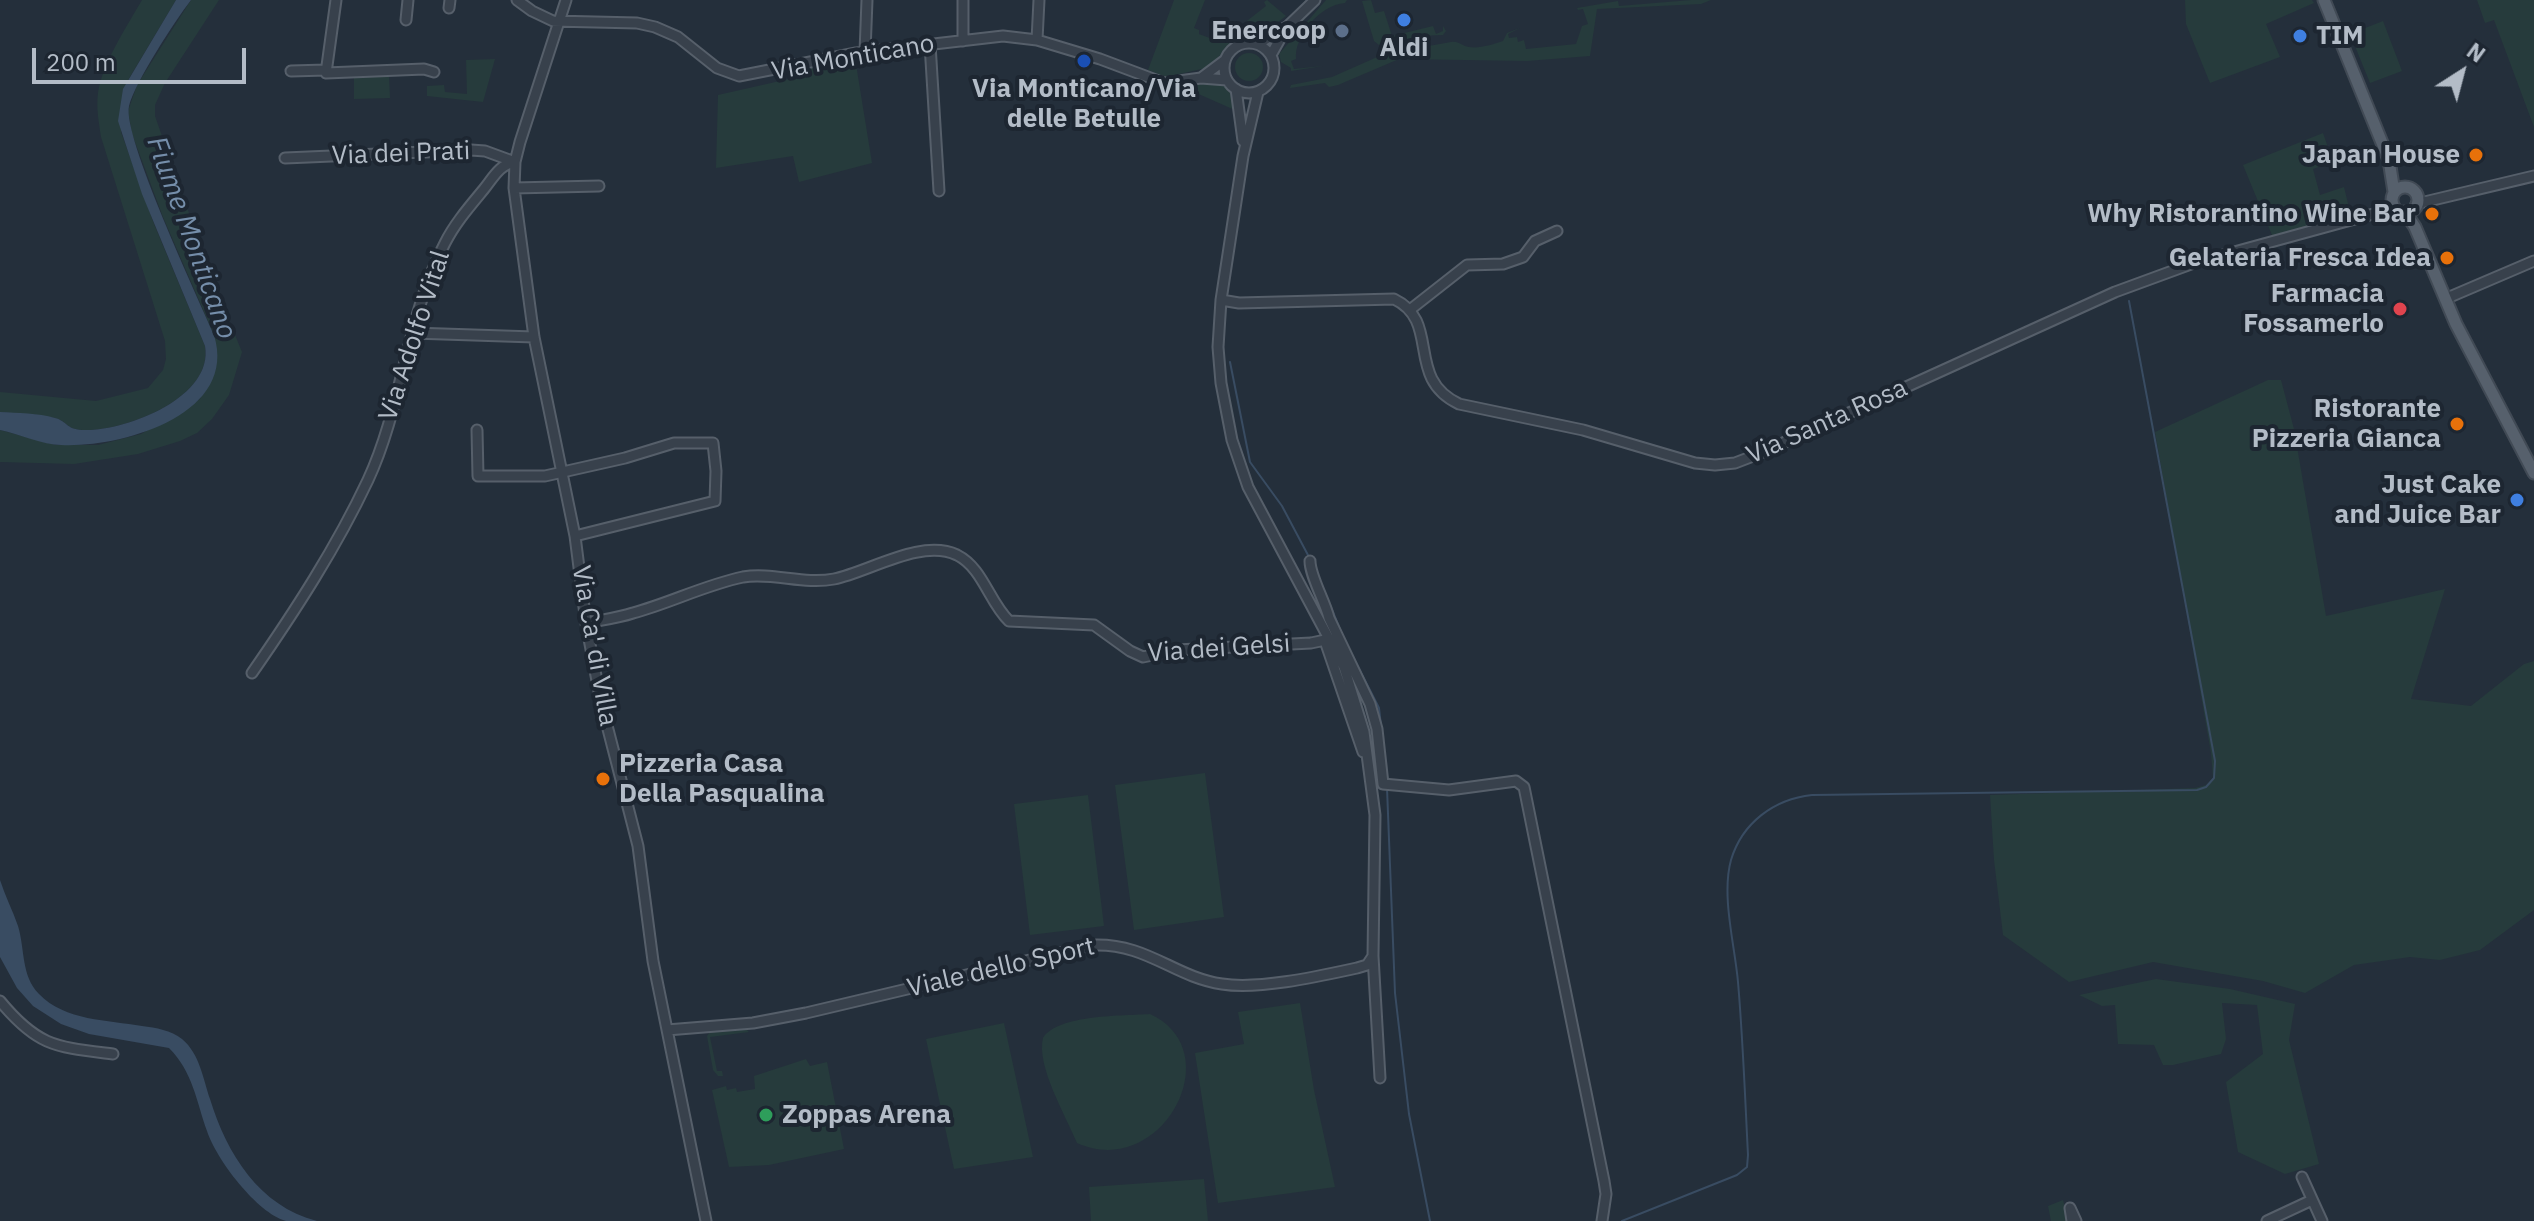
<!DOCTYPE html>
<html>
<head>
<meta charset="utf-8">
<style>
	body { margin:0 }
	#map { position:relative; width:2534px; height:1221px; overflow:hidden; background:#242f3b; font-family:"IBM Plex Sans",sans-serif }
	canvas { display:block }
	.north { position:absolute; left:2422px; top:32px; width:80px; height:80px; -webkit-text-stroke:6px #1d2631; paint-order:stroke; rotate:36deg; font-size:22px; font-weight:700; line-height:32px; text-align:center; color:#b3bcc7 }
	.north::after { content:''; display:block; margin:auto; width:28px; height:36px; background:#b3bcc7; clip-path:polygon(50% 0,100% 100%,50% 72%,0 100%) }
	.scale { position:absolute; left:32px; top:48px; width:214px; height:36px; box-sizing:border-box; border:4px solid #b3bcc7; border-top:0; padding-left:10px; font-size:24px; line-height:28px; white-space:nowrap; color:#b3bcc7; -webkit-text-stroke:6px #1d2631; paint-order:stroke }
</style>
</head>
<body>
<div id="map">
<canvas width="2534" height="1221"></canvas>
<div class="north">N</div>
<div class="scale">200 m</div>
</div>
<script>
const g = document.querySelector('canvas').getContext('2d');
g.lineJoin = 'round';
function fillPath(path, color) { g.fillStyle = color; g.fill(path, 'evenodd'); }
function strokePath(path, color, width, dash) { g.strokeStyle = color; g.lineWidth = width; g.lineCap = dash ? 'butt' : 'round'; g.setLineDash(dash || []); g.stroke(path); }
function label(font, color, halo, rows, align = 'center') {
  g.font = font + ' "IBM Plex Sans",sans-serif'; g.lineWidth = 8; g.setLineDash([]); g.textBaseline = 'middle'; g.strokeStyle = halo; g.fillStyle = color; for (const [text, x, y, turn = 0] of rows) {
    g.save(); g.translate(x, y); g.rotate((+turn || 0) * Math.PI / 180); g.textAlign = isNaN(turn) ? turn : align; if (halo) g.strokeText(text, 0, 0); g.fillText(text, 0, 0); g.restore();
  }
}
fillPath(new Path2D(`
	M 142,0 L 176,0 L 128,80 L 121,132 L 154,224 L 205,346 C 214,398 124,432 82,430 C 66,429 67,421 55,418 C 38,414 18,414 0,412 L 0,392 L 96,401 L 148,388 L 163,370 L 166,359 L 165,341 L 101,137 C 99,123 96,108 98,93 C 102,64 127,26 142,0 Z
	M 191,0 L 219,0 L 165,83 L 155,105 L 155,116 L 211,276 L 242,352 L 229,395 L 212,419 L 197,433 L 180,441 L 138,454 L 74,464 L 0,462 L 0,430 L 56,445 L 98,445 L 141,434 L 200,399 L 214,335 L 163,217 L 132,134 L 128,111 L 137,85 Z
	M 1174,0 L 1205,0 L 1194,28 L 1199,30 L 1199,34 L 1220,42 L 1266,6 L 1264,2 L 1267,0 L 1286,16 L 1262,34 L 1237,40 L 1206,68 L 1166,77 L 1148,70 Z
	M 1326,0 L 1347,0 L 1345,3 C 1319,5 1294,37 1296,59 L 1291,61 L 1294,69 L 1323,66 L 1291,71 L 1291,68 L 1281,62 L 1279,54 Z
	M 1371,0 L 1375,13 L 1384,11 L 1392,36 L 1433,26 L 1436,34 L 1443,31 L 1443,26 L 1446,31 L 1443,35 L 1420,36 L 1379,45 L 1374,41 L 1362,1 Z
	M 1691,0 L 1711,0 L 1701,4 L 1597,9 L 1590,56 L 1527,61 L 1399,59 L 1338,85 L 1329,87 L 1325,83 L 1290,88 L 1291,85 L 1332,77 L 1384,54 L 1451,42 C 1460,41 1461,46 1469,47 C 1479,49 1494,44 1503,41 L 1507,33 L 1520,28 L 1508,34 L 1509,38 L 1517,37 L 1518,42 L 1524,40 L 1526,49 L 1576,44 L 1582,26 L 1588,24 L 1583,9 L 1578,10 L 1577,8 L 1618,1 L 1619,6 Z
	M 2185,0 L 2312,0 L 2314,3 L 2266,24 L 2280,57 L 2210,83 L 2186,24 Z
	M 2477,0 L 2534,0 L 2534,127 L 2494,20 L 2485,23 Z
	M 2383,21 L 2402,71 L 2370,83 L 2350,34 Z
	M1235 67a14 14 0 1 1 28 0a14 14 0 1 1-28 0Z
	M 855,58 L 872,163 L 799,182 L 793,156 L 716,168 L 718,95 L 802,76 L 802,69 Z
	M 495,59 L 483,102 L 427,96 L 427,86 L 444,85 L 445,92 L 467,94 L 466,60 Z
	M 389,74 L 390,98 L 354,99 L 354,75 Z
	M 1212,82 C 1230,83 1235,94 1237,111 L 1185,88 Z
	M 2323,133 L 2333,162 L 2313,169 L 2320,195 L 2344,187 L 2352,220 L 2274,240 L 2243,165 Z
	M 2268,380 L 2281,380 L 2294,429 L 2326,616 L 2445,589 L 2411,699 L 2471,706 L 2524,664 L 2534,661 L 2534,910 L 2480,950 L 2440,960 L 2410,957 L 2354,965 L 2305,993 L 2263,981 L 2153,962 L 2069,982 L 2003,935 L 1994,860 L 1990,795 L 2195,788 L 2206,785 L 2213,778 L 2211,753 L 2155,432 Z
	M 1205,773 L 1224,917 L 1134,930 L 1115,785 Z
	M 1088,795 L 1104,926 L 1030,935 L 1014,804 Z
	M 2156,979 L 2230,989 L 2295,1004 L 2289,1040 L 2319,1164 L 2285,1174 L 2238,1152 L 2226,1082 L 2263,1054 L 2257,1005 L 2222,1003 L 2226,1039 L 2221,1054 L 2173,1065 L 2163,1065 L 2154,1045 L 2118,1044 L 2115,1005 L 2102,1006 L 2079,995 Z
	M 1300,1003 L 1314,1090 L 1335,1187 L 1218,1203 L 1195,1053 L 1244,1044 L 1238,1012 Z
	M 1150,1014 C 1231,1051 1162,1181 1077,1143 C 1066,1116 1036,1066 1043,1038 C 1058,1014 1124,1016 1150,1014 Z
	M 1004,1023 L 1033,1157 L 954,1169 L 926,1039 Z
	M 746,1029 L 749,1032 L 710,1037 L 717,1071 L 722,1071 L 723,1076 L 718,1076 L 713,1070 L 707,1036 L 710,1032 Z
	M 806,1059 L 810,1066 L 827,1062 L 844,1149 L 769,1165 L 729,1167 L 712,1090 L 726,1086 L 727,1090 L 736,1088 L 737,1092 L 755,1089 L 754,1076 Z
	M 1204,1179 L 1208,1221 L 1091,1221 L 1089,1187 Z
	M 2063,1200 L 2068,1221 L 2051,1221 L 2048,1206 Z`), '#263b3c');
fillPath(new Path2D(`
	M 176,0 L 191,0 C 175,21 135,82 129,106 C 122,136 198,298 214,335 C 239,416 119,448 61,445 C 43,445 19,434 0,430 L 0,412 C 18,413 38,413 55,418 C 67,421 66,429 82,430 C 124,432 214,398 205,346 L 142,194 L 118,121 L 123,89 Z
	M 0,880 C 5,896 13,911 18,926 C 25,949 21,976 39,994 C 65,1021 108,1020 142,1026 C 156,1028 171,1030 182,1039 C 200,1054 203,1079 210,1099 C 227,1154 259,1206 317,1221 C 308,1221 295,1221 286,1221 C 257,1213 216,1159 207,1131 C 196,1100 193,1072 169,1048 L 89,1034 L 61,1024 L 33,1006 L 17,988 L 0,957 Z`), '#394c62');
strokePath(new Path2D(`
	M 1230,362 L 1250,462 L 1282,506 L 1309,557
	M 1319,578 L 1344,639 L 1379,708 L 1385,761
	M 1387,788 L 1395,993 L 1409,1114 L 1430,1221
	M 1622,1221 L 1737,1175 L 1747,1167 L 1748,1155 C 1745,1097 1743,1040 1738,982 C 1735,946 1721,896 1731,860 C 1742,823 1774,799 1812,795 L 2197,790 L 2206,787 L 2214,778 L 2215,761 L 2129,301`), '#394c62', 2);
const minor = new Path2D(`
	M 336,0 L 326,73 L 424,69 L 434,72
	M 517,0 L 532,11 L 553,21 L 637,23 L 655,27 L 678,37 L 717,68 L 739,76 L 856,53 L 1003,36 L 1037,40 L 1100,59 L 1164,83 L 1201,78 L 1227,80
	M 566,0 L 520,142 L 515,162 L 514,188 L 534,337 L 575,536 L 586,623 L 601,702 L 638,846 L 653,961 L 706,1221
	M 449,8 L 450,0
	M 406,20 L 408,0
	M 1037,40 L 1039,0
	M 963,41 L 963,0
	M1224 68a25 25 0 1 1 50 0a25 25 0 1 1-50 0Z
	M 930,44 L 939,191
	M 1258,44 L 1288,26 L 1315,0
	M 865,52 L 867,0
	M 1271,55 L 1285,30
	M 291,71 L 326,70
	M 1201,78 L 1225,60
	M 1236,89 L 1243,141
	M 1258,92 L 1243,156 L 1221,300 L 1218,347 L 1221,383 L 1232,440 L 1248,487 L 1344,667 L 1364,732 L 1375,815 L 1373,956 L 1380,1078
	M 285,158 L 471,150 L 485,151 L 515,162
	M 514,188 L 599,186
	M 2416,204 L 2534,176
	M 2445,299 L 2534,261
	M 1221,300 L 1239,303 L 1394,299 C 1442,322 1404,378 1459,404 L 1583,430 L 1695,463 L 1715,465 L 1735,463 L 1761,453 L 2115,292 L 2194,263 L 2395,208
	M 1411,309 L 1467,265 L 1503,264 L 1523,257 L 1535,241 L 1557,231
	M 413,333 L 534,337
	M 477,430 L 478,476 L 545,476 L 625,458 L 674,443 L 713,443 L 716,471 L 715,501 L 575,536
	M 1310,561 C 1310,576 1325,601 1329,618 L 1370,704 L 1377,729 L 1383,784 L 1449,790 L 1516,781 L 1524,787 L 1604,1181 L 1606,1194 L 1602,1221
	M 586,623 C 601,620 618,618 633,613 C 670,603 705,585 743,577 C 773,572 804,585 834,579 C 869,572 921,538 957,555 C 983,568 989,602 1009,621 L 1094,625 L 1130,651 L 1143,657 L 1177,650 L 1311,643 L 1330,639
	M 1325,641 L 1363,752
	M 252,673 C 295,611 336,548 368,480 C 403,405 406,317 445,243 C 455,223 470,206 484,189 C 493,178 500,164 515,162
	M 0,1001 C 38,1047 56,1047 113,1054
	M 667,1030 L 753,1023 L 806,1013 L 1093,945 C 1147,943 1174,977 1222,984 C 1259,990 1320,976 1357,968 L 1367,965 L 1373,956
	M 2302,1177 L 2322,1221
	M 2072,1221 L 2070,1208 L 2076,1221
	M 2267,1221 L 2312,1200`);
const major = new Path2D(`
	M 2324,0 L 2389,160 L 2394,192
	M2392 200a13 13 0 1 1 26 0a13 13 0 1 1-26 0Z
	M 2405,212 L 2415,227 L 2456,324 L 2534,473`);
strokePath(minor, '#565f6a', 13);
strokePath(major, '#414a55', 15);
strokePath(minor, '#38414c', 9);
strokePath(major, '#56606c', 11);
for (const [x, y, r, color] of [
	[1404,20,8,"#3f7fe0"],
	[1342,31,8,"#5c6f8a"],
	[2300,36,8,"#3f7fe0"],
	[1084,61,8,"#1a4fb4"],
	[2476,155,8,"#e8710a"],
	[2432,214,8,"#e8710a"],
	[2447,258,8,"#e8710a"],
	[2400,309,8,"#e0444e"],
	[2457,424,8,"#e8710a"],
	[2517,500,8,"#3f7fe0"],
	[603,779,8,"#e8710a"],
	[766,1115,8,"#2e9e5b"]
]) { const dot = new Path2D(); dot.arc(x, y, r, 0, 2 * Math.PI); g.fillStyle = color; g.fill(dot); strokePath(dot, '#1d2631', 3); }
label('bold 26px', '#b3bcc7', '#1d2631', [
	["Enercoop",1326,31],
	["TIM",2316,36,"left"],
	["Aldi",1404,48,"center"],
	["Via Monticano/Via",1084,89,"center"],
	["delle Betulle",1084,119,"center"],
	["Japan House",2460,155],
	["Why Ristorantino Wine Bar",2416,214],
	["Gelateria Fresca Idea",2431,258],
	["Farmacia",2384,294],
	["Fossamerlo",2384,324],
	["Ristorante",2441,409],
	["Pizzeria Gianca",2441,439],
	["Just Cake",2501,485],
	["and Juice Bar",2501,515],
	["Pizzeria Casa",619,764,"left"],
	["Della Pasqualina",619,794,"left"],
	["Zoppas Arena",782,1115,"left"]
], 'right');
label('26px', '#b3bcc7', '#1d2631', [
	["Via Monticano",853,58,-10],
	["Via dei Prati",401,154,-2],
	["Via Adolfo Vital",415,336,-72],
	["Via Santa Rosa",1827,422,-24],
	["Via Ca' di Villa",594,646,80],
	["Via dei Gelsi",1219,649,-4],
	["Viale dello Sport",1001,968,-13]
]);
label('italic 28px', '#758eaa', '#1d2631', [
	["Fiume Monticano",191,238,70]
]);
</script>
</body>
</html>
